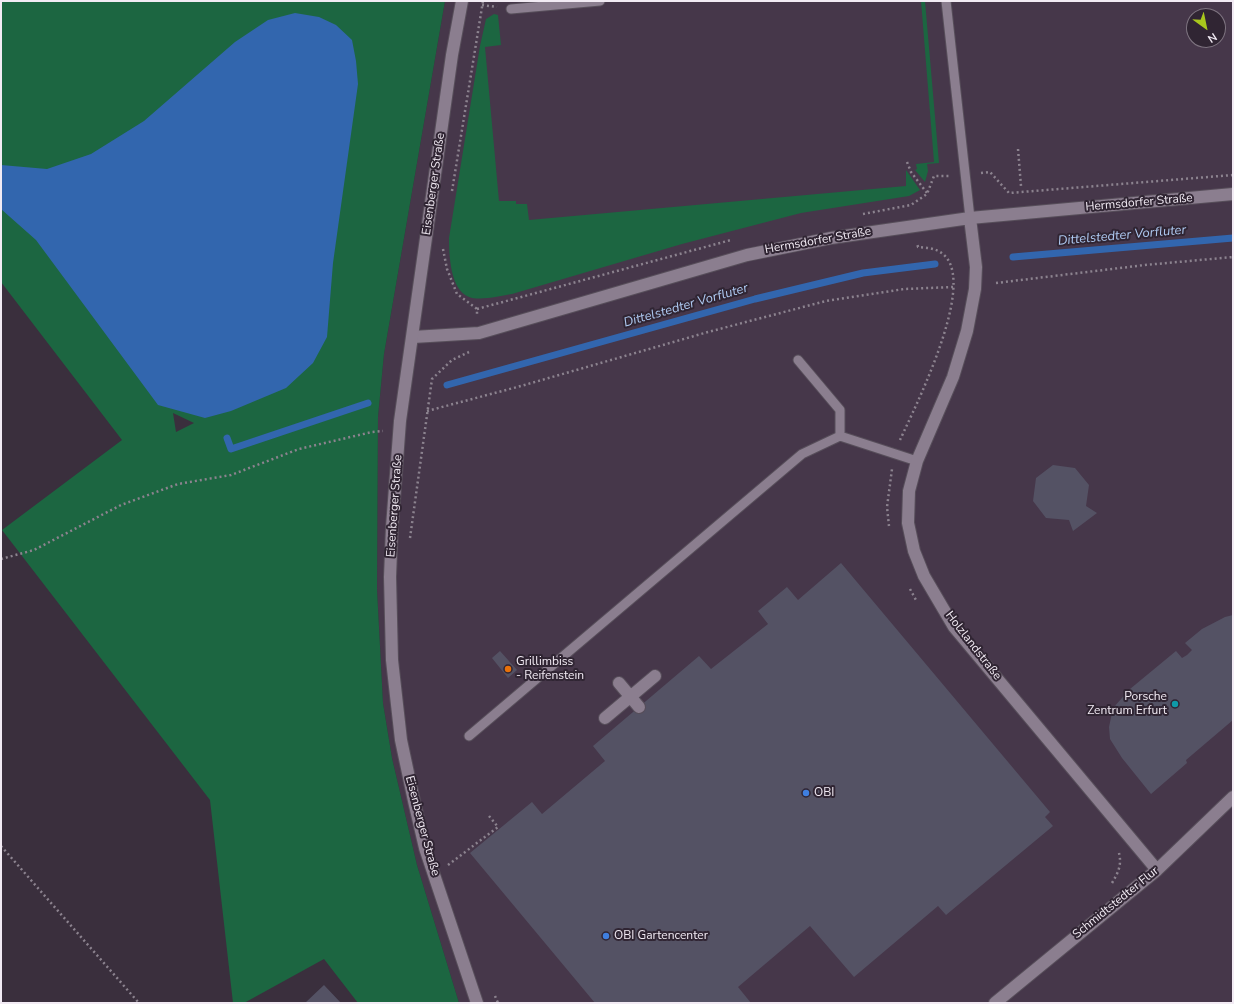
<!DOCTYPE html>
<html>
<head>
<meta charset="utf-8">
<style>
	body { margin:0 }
	#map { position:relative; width:1234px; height:1004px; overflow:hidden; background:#3a2f3d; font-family:"Nunito Sans",sans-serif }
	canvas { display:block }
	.frame { position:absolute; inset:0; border:2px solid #f2ebf4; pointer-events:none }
	.north { position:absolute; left:1186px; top:8px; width:40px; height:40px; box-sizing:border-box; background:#302533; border:1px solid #7e7480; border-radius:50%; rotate:147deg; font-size:11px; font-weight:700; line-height:16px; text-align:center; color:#f2ebf4 }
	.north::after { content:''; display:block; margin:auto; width:14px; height:18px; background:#a8c71d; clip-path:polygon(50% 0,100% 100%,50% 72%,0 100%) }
</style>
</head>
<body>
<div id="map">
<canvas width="1234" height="1004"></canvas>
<div class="frame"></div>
<div class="north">N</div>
</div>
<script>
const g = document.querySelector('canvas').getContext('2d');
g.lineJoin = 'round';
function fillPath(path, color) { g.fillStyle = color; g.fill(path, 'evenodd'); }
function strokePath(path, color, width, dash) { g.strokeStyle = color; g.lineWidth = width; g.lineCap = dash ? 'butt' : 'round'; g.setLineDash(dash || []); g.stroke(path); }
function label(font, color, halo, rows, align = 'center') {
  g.font = font + ' "Nunito Sans",sans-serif'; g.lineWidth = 4; g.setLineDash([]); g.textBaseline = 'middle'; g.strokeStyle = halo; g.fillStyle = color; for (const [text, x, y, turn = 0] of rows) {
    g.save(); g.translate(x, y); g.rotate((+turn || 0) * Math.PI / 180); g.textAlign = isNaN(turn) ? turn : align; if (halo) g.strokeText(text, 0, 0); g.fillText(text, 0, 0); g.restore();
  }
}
fillPath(new Path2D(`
	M 445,1 L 1233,1 L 1233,1003 L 459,1003 L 417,865 L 392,758 L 383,703 L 377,589 L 378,417 L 384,354 ZM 1194,16 L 1218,16 L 1218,40 L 1194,40 Z`), '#46374a');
fillPath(new Path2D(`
	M 1,1 L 445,1 L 384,354 L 378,417 L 377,589 L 383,703 L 392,758 L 417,865 L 459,1003 L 358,1003 L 324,959 L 244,1003 L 233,1003 L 210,800 L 2,530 L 122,440 L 1,282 ZM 173,413 L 194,423 L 176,432 Z
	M 921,1 L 925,1 L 939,163 L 927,164 L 928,171 L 925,182 L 915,170 L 917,169 L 916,164 L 934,162 Z
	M 494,14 L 498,15 L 501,45 L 485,47 L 499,201 L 516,201 L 516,204 L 527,204 L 529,220 L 906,186 L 906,170 L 920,190 L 909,196 L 801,213 L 682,244 L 512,294 C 501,296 479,301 469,297 C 450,290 449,254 449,238 L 480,46 L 486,19 Z`), '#1c6641');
fillPath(new Path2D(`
	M 295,13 L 319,17 L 336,25 L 352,40 L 356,61 L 358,84 L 333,263 L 327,337 L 313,363 L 286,388 L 231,411 L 205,418 L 158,405 L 36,240 L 1,209 L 1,165 L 47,169 L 91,154 L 144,121 L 235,42 L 268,20 Z`), '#3266ae');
strokePath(new Path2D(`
	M 1013,257 L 1233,238
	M 447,385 L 755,299 L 863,273 L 935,264
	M 227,438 L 231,449 L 368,403`), '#3266ae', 7);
fillPath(new Path2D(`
	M 1053,465 L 1075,468 L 1089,485 L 1086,506 L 1097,513 L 1073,531 L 1069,520 L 1046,518 L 1033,501 L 1036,478 Z
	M 841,563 L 1050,812 L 1045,817 L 1053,826 L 946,915 L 938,906 L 854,977 L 810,926 L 738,987 L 751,1003 L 595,1003 L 470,853 L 532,802 L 542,814 L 605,761 L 593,746 L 699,656 L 711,669 L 768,624 L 758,611 L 787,587 L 798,600 Z
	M 1233,615 L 1233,720 L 1186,760 L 1187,763 L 1151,794 L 1122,758 L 1110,739 L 1109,727 L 1113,708 L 1130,689 L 1176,651 L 1182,658 L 1187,655 L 1192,650 L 1185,643 L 1202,629 L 1225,617 Z
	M 500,651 L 517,670 L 508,678 L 492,658 Z
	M 324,985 L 341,1003 L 305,1003 Z`), '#545264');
const service = new Path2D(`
	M 946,1 L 970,218
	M 511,9 L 600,1
	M 798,360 L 840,410 L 840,436
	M 469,736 L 802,454 L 840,436 L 917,461`);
const pedestrian = new Path2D(`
	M 619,683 L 639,707
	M 605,718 L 655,676`);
const minor = new Path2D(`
	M 970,218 L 976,267 L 975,289 L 967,331 L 953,377 L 917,461 L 909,491 L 908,523 L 914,551 L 924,576 L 954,627 L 1157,870
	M 413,337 L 479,333 L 747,255 L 831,238 L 970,218 L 1233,194
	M 995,1003 L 1157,870 L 1233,797`);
const tertiary = new Path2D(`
	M 462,1 L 452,55 L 400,421 L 392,527 L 390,577 L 392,660 L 401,740 L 414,801 L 425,848 L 477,1003`);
strokePath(service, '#574e5a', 11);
strokePath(pedestrian, '#574e5a', 14);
strokePath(minor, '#574e5a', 14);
strokePath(tertiary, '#574e5a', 14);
strokePath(new Path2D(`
	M 482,5 L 497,7
	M 1018,149 L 1021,186
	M 907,162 L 911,172 L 927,193
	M 981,173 L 990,172 L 1009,193 L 1233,175
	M 452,191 L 483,1
	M 863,214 L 911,205 L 927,194 L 934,176 L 950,176
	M 443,249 L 447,269 L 457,294 L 477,309 L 477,316
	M 996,283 L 1145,265 L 1233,257
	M 477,309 L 731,240
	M 427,411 L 521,386 L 708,332 L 826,301 L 904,289 L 953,287
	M 900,440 C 916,405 974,290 946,257 C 938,248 928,248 918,247 L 917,243
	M 889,526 L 887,507 L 892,469
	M 410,538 L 432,379 L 452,360 L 469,352
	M 1,559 L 34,550 L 121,505 L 178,484 L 231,475 L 299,449 L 372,432 L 383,431
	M 910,589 L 916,600
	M 1,846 L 139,1003
	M 448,865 L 498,827 L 489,816
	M 1112,883 C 1118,873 1122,865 1119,853
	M 495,996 L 498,1003`), '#8c838f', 2.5, [2, 3]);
strokePath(service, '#8b7e8f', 9);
strokePath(pedestrian, '#8b7e8f', 12);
strokePath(minor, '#8b7e8f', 12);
strokePath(tertiary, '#8b7e8f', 12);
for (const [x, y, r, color] of [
	[508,669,4,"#e8710a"],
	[1175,704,4,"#0f9aa8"],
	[806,793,4,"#3f7fe0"],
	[606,936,4,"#3f7fe0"]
]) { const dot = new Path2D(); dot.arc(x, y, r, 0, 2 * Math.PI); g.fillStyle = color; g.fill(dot); strokePath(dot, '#302533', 1.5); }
label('12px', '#f2ebf4', '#302533', [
	["Eisenberger Straße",434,184,-82],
	["Hermsdorfer Straße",1139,203,-5],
	["Hermsdorfer Straße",818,241,-10],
	["Eisenberger Straße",395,506,-86],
	["Holzlandstraße",973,646,52],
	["Eisenberger Straße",422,826,75],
	["Schmidtstedter Flur",1116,903,-39]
]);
label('12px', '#f2ebf4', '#302533', [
	["Grillimbiss",516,662],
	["- Reifenstein",516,676],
	["Porsche",1167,697,"right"],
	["Zentrum Erfurt",1167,711,"right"],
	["OBI",814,793],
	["OBI Gartencenter",614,936]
], 'left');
label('italic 13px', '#afcaf2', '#302533', [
	["Dittelstedter Vorfluter",1122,236,-5],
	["Dittelstedter Vorfluter",686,306,-16]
]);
</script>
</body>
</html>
